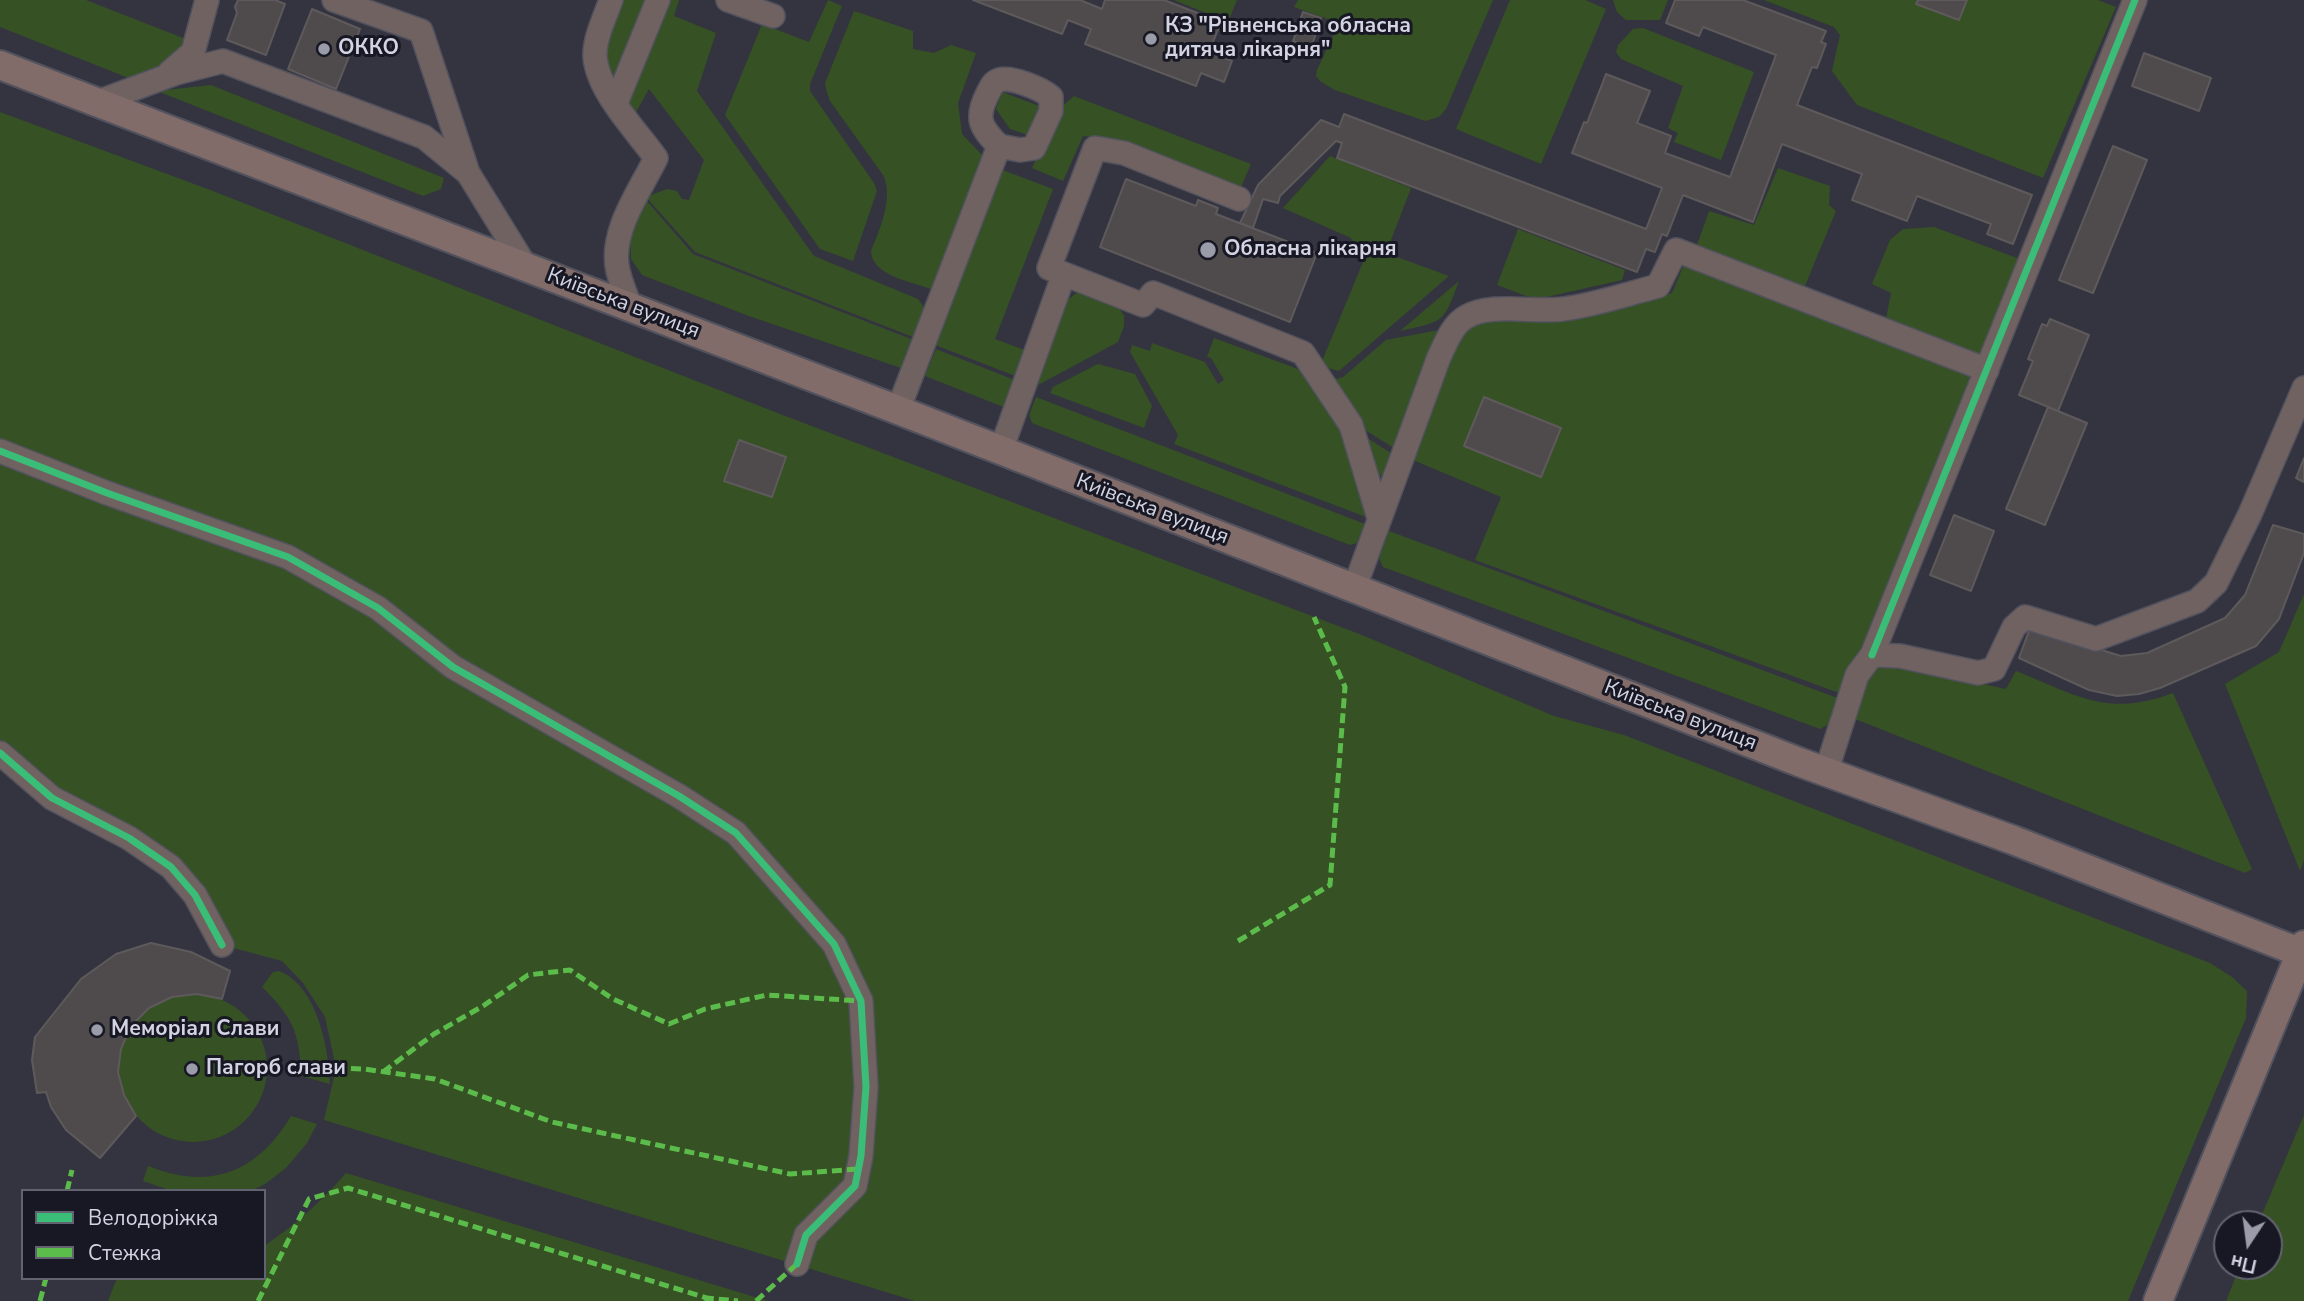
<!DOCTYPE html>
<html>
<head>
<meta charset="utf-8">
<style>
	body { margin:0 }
	#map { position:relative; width:2304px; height:1301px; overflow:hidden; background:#343440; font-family:"Nunito Sans",sans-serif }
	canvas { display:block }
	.legend { position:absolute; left:21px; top:1189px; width:245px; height:91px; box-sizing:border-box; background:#171823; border:2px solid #626370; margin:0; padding:9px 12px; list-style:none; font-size:21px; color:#d3d4e3 }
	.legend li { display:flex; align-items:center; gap:14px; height:35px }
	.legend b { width:35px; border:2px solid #626370 }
	.north { position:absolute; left:2213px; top:1210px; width:70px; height:70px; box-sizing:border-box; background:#171823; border:2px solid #626370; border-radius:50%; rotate:193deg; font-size:19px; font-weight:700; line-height:28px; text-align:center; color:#d3d4e3 }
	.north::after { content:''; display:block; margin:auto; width:24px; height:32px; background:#9b9caa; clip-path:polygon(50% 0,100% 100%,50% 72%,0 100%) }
</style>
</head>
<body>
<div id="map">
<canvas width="2304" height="1301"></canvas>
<ul class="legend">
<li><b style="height:9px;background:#3abd76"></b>Велодоріжка</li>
<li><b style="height:9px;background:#5cbc4b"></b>Стежка</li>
</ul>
<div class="north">Пн</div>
</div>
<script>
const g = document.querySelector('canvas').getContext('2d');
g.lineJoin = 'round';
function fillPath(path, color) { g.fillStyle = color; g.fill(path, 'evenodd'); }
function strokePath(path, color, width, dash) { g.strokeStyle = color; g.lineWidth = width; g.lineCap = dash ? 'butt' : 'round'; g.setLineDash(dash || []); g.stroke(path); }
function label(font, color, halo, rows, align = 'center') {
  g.font = font + ' "Nunito Sans",sans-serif'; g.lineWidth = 6; g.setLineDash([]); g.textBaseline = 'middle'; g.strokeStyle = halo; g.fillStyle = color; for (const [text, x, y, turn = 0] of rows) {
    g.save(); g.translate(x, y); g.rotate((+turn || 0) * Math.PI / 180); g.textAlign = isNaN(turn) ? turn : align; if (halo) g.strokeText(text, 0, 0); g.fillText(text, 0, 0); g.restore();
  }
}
fillPath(new Path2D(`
	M 0,0 L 86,0 L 183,38 L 183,54 L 136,81 L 0,27 Z
	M 621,0 L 649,0 L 618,79 C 593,54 610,28 621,0 Z
	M 666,0 L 679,0 L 674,16 L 716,33 L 697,91 L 814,256 L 918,299 L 924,307 L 913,337 L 695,252 L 646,197 L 667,189 L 677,191 L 682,199 L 689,200 L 704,160 L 649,89 L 636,112 L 629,102 L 631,88 Z
	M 828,0 L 842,6 L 810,84 L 810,91 L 874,183 L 877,191 L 853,261 L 820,249 L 725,115 L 762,24 L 809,42 Z
	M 1174,0 L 1237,0 L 1228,22 Z
	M 1298,0 L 1493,0 L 1446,109 L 1439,117 L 1425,121 L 1335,90 L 1321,82 L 1316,76 L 1317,70 L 1339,23 L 1294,7 Z
	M 1510,0 L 1585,0 L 1606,9 L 1541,164 L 1456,129 Z
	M 1613,0 L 1668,0 L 1660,20 L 1626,20 L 1617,12 Z
	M 1764,0 L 1918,0 L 1917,4 L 1959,20 L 1967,0 L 2098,0 L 2116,7 L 2043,178 L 1857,105 L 1832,71 L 1840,35 L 1834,27 Z
	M 854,11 L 913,31 L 913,49 L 934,53 L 951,45 L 976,53 L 958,103 L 962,134 L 983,156 L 931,289 C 912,282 871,275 871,251 C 880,229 894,197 883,175 L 830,101 L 826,89 L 825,83 Z
	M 1643,28 L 1754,72 L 1721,160 L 1674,142 L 1678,133 L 1668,128 L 1683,86 L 1621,59 L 1616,52 L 1618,45 L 1633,29 Z
	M 211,85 L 444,178 L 441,189 L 423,196 L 157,91 Z
	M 1002,92 L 1045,108 L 1034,137 L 1010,129 L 996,109 Z
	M 1074,96 L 1251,164 L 1239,192 L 1107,139 L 1083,136 L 1063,181 L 1032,168 L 1060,108 Z
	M 0,112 L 213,191 L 780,414 L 1362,635 L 1554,716 L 1624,735 L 2210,963 L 2232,977 L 2247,991 L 2246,1018 L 2128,1301 L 915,1301 L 324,1120 L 336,1068 L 325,1017 L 303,983 L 282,961 L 222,945 L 195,895 L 0,753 Z
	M 1330,156 L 1411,188 L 1386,253 L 1449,276 L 1339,371 L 1320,366 L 1363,262 L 1351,238 L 1283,208 Z
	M 1778,168 L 1830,186 L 1829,205 L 1836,211 L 1802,293 L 1695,251 L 1709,211 L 1754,225 Z
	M 1000,169 L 1053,189 L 995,339 L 1027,351 L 1018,377 L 935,345 Z
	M 646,200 L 693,254 L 911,339 L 901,368 L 749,316 L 642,275 L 631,259 L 630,235 L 636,218 Z
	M 1934,227 L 2025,261 L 1983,360 L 1885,324 L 1891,293 L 1872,284 L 1890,240 L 1903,229 Z
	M 1518,229 L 1625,270 L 1622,280 L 1542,298 L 1526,296 L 1497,285 Z
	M 1687,257 L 1980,371 L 1867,654 L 1842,694 L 1475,560 L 1501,497 L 1413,460 C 1425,426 1449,339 1479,321 L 1655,298 L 1672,293 Z
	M 1459,281 C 1443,324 1444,321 1400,331 Z
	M 1078,292 L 1088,293 L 1119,308 L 1124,316 L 1124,326 L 1118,342 L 1038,385 L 1065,302 Z
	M 1439,330 L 1397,450 L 1354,423 L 1329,381 L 1343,377 L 1386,340 Z
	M 1214,338 L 1306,372 L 1342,428 L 1366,517 L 1174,444 L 1178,435 L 1130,352 L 1132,345 L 1150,351 L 1152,343 L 1205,362 L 1218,384 L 1224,380 L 1211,358 L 1207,357 Z
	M 936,349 L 1017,381 L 1006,408 L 925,376 Z
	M 1098,364 L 1135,374 L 1152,406 L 1144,428 L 1050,393 L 1053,387 Z
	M 1036,397 L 1365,524 L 1357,543 L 1350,545 L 1032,423 L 1029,415 Z
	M 1361,434 L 1394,455 L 1387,474 L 1376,477 Z
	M 1389,531 L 1840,699 L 1831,723 L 1820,729 L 1383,567 L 1379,558 Z
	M 2304,594 L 2304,860 L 2300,871 L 2225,684 L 2279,652 Z
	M 1895,665 L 2006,689 L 2016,671 C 2077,695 2106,718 2173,693 L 2252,869 L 2245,873 L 1855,719 L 1866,679 L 1877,668 Z
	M 279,971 C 317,985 329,1049 330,1084 L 301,1076 C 300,1034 293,1017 262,987 L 273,972 Z
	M119 1068a74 74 0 1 1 148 0a74 74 0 1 1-148 0Z
	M 2304,1115 L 2304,1301 L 2226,1301 L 2240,1266 L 2269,1266 L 2269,1224 L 2258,1224 Z
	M 291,1116 L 317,1124 L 307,1143 L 286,1168 L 265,1184 L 251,1191 L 172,1191 L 143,1181 L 148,1166 C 210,1191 257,1173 291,1116 Z
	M 346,1173 L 768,1301 L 108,1301 L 117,1278 L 264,1278 L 264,1246 C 296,1224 321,1202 346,1173 Z`), '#365123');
const building = new Path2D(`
	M 238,0 L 275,0 L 285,4 L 266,55 L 227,40 L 237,13 L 235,7 Z
	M 973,0 L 1080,0 L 1102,9 L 1105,0 L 1164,0 L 1221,22 L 1209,52 L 1232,61 L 1224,82 L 1201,73 L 1196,86 L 1085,44 L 1091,29 L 1068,20 L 1062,34 Z
	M 1675,0 L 1743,0 L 1826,31 L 1821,42 L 1826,44 L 1817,68 L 1812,67 L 1797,105 L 2032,195 L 2013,244 L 1987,234 L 1991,224 L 1917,196 L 1907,221 L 1852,200 L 1862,174 L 1782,144 L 1753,222 L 1683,195 L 1667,236 L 1662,234 L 1655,252 L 1646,249 L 1637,272 L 1337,158 L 1342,143 L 1336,141 L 1280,196 L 1278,203 L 1263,199 L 1253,228 L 1240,223 L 1258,185 L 1321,120 L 1339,127 L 1344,114 L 1646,229 L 1662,188 L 1572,153 L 1584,122 L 1587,123 L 1606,74 L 1650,91 L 1637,123 L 1671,136 L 1665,153 L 1730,177 L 1776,55 L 1703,27 L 1699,36 L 1666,23 Z
	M 1918,0 L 1967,0 L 1959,20 L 1916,4 Z
	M 312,9 L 360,29 L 336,89 L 288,69 Z
	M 1303,12 L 1321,18 L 1311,48 L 1293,41 Z
	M 2144,53 L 2211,78 L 2199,111 L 2132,86 Z
	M 2113,146 L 2147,160 L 2093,293 L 2059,280 Z
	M 1126,179 L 1196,206 L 1198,200 L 1218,208 L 1216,214 L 1317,253 L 1290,322 L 1100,247 Z
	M 2050,319 L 2089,335 L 2058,411 L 2019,395 L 2033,361 L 2028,359 L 2042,324 L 2047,326 Z
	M 1484,397 L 1561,428 L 1541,477 L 1464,446 Z
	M 2048,407 L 2087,423 L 2045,525 L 2006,509 Z
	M 739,440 L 786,457 L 772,497 L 724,481 Z
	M 2304,458 L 2304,482 L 2296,478 Z
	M 1954,515 L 1994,531 L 1971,591 L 1930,575 Z
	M 2273,525 L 2304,534 L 2304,553 L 2279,619 L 2256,646 L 2160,688 L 2139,694 L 2117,696 L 2089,690 L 2019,658 L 2030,628 L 2121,656 L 2147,653 L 2225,618 L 2245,595 Z
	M 151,943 L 191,952 L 230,971 L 222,999 L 197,994 L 172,997 L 149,1008 L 131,1026 L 121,1049 L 118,1072 L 124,1095 L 136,1116 L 100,1158 L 66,1130 L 51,1107 L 46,1092 L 37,1093 L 32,1060 L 35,1037 L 81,979 L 116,954 Z`);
fillPath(building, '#4f4b4d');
strokePath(building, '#5e5a5b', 2);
const minor = new Path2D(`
	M 334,0 L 421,31 L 468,173
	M 611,0 C 605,17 594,39 595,57 C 598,92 636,130 656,158 C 640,191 609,232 618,271 C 621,283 626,296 631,308
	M 728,0 L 773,16
	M 170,72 L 193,52 L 207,0
	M 98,102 L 176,73 L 223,61 L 424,137 L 468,173 L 526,267
	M 616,103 L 658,0
	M 1064,274 L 1049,268 L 1095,148 L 1124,153 L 1239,199
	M 898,410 L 999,146 C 980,127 975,118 988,93 C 991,87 993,82 999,80 C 1011,76 1042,89 1051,97 L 1051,111 L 1034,148 L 1020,150 L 999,146
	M 1001,450 L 1064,274 L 1143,305 L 1153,293 L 1303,353 L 1351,425 L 1379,518
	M 0,451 L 107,493 L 288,557 L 378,608 L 453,667 L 679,796 L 736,833 L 834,944 L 861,1001 L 866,1087 L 861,1156 L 855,1186 L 806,1235 L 797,1264
	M 1354,589 L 1439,357 C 1446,343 1452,325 1466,317 C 1490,302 1535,313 1563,309 C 1595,305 1627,294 1658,286 L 1676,250 L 1987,370
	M 1872,655 L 2135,0
	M 0,753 L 52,798 L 129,838 L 171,867 L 195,895 L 222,945
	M 1826,772 L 1857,675 L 1872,655 L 1900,656 L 1978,673 L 1994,669 L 2014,627 L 2025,617 L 2096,639 L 2197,601 L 2216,583 L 2250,514 L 2304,388`);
const major = new Path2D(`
	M 0,65 L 898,410 L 1799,762 L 2013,840 L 2304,954
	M 2158,1301 L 2304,945`);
strokePath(minor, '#51525d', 26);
strokePath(major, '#51525d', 32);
strokePath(minor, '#716262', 23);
strokePath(major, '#826c6a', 28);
strokePath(new Path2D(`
	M 1238,941 L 1330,885 L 1345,687 L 1314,617
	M 336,1068 L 364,1069 L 435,1079 L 552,1122 L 790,1174 L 858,1169
	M 383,1072 L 434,1034 L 483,1006 L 528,975 L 570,970 L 613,999 L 669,1024 L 705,1009 L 767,995 L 861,1001
	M 67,1191 L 72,1170
	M 40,1301 L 46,1278
	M 258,1301 L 309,1199 L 348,1188 L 707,1298
	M 706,1301 L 707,1298 L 738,1301
	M 756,1301 L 797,1264`), '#5cbc4b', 5, [10, 5]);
strokePath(new Path2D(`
	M 0,451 L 107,493 L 288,557 L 378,608 L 453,667 L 679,796 L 736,833 L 834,944 L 861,1001 L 866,1087 L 861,1156 L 855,1186 L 806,1235 L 797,1264
	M 1872,655 L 2135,0
	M 0,753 L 52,798 L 129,838 L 171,867 L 195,895 L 222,945`), '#3abd76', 7);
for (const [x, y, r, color] of [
	[1151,39,7,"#9b9caa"],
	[324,49,7,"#9b9caa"],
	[1208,250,9,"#9b9caa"],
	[97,1030,7,"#9b9caa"],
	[192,1069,7,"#9b9caa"]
]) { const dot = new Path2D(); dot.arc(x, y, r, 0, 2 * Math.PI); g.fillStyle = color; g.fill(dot); strokePath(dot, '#171823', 2.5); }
label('bold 21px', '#d3d4e3', '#171823', [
	["КЗ \"Рівненська обласна",1165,27],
	["дитяча лікарня\"",1165,51],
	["ОККО",338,49],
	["Обласна лікарня",1224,250],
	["Меморіал Слави",111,1030],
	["Пагорб слави",206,1069]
], 'left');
label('21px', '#d3d4e3', '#171823', [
	["Київська вулиця",623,304,21],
	["Київська вулиця",1152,510,21],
	["Київська вулиця",1680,716,21]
]);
</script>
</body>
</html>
